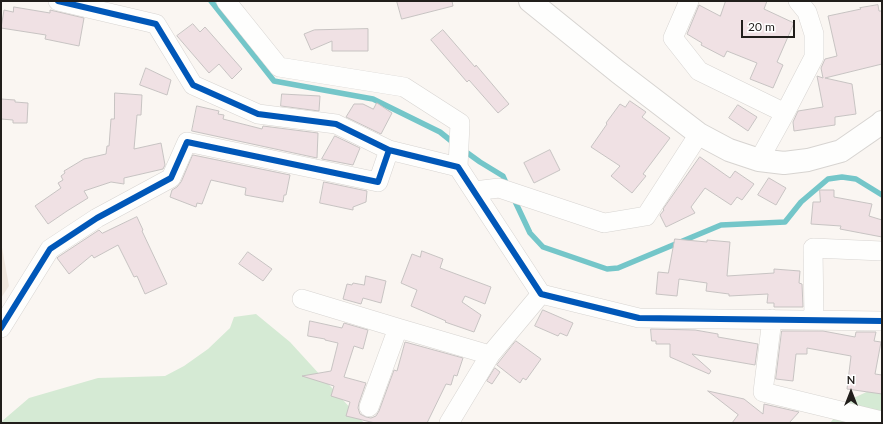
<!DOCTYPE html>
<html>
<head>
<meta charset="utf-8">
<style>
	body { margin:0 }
	#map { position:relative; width:883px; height:424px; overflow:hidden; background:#faf6f2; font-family:Lato,sans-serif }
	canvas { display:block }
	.frame { position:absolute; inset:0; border:2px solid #211e1b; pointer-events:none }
	.north { position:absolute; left:831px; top:372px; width:40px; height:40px; -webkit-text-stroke:3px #fff; paint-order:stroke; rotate:0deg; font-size:11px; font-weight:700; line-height:16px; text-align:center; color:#211e1b }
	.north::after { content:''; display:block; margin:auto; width:14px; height:18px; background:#211e1b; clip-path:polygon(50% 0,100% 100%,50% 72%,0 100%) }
	.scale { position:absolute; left:741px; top:20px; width:54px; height:18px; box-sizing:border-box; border:2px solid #211e1b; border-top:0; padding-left:5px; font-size:12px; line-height:14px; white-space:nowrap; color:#211e1b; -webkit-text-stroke:3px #fff; paint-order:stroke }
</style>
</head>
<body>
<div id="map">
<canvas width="883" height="424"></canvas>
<div class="frame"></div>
<div class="north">N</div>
<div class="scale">20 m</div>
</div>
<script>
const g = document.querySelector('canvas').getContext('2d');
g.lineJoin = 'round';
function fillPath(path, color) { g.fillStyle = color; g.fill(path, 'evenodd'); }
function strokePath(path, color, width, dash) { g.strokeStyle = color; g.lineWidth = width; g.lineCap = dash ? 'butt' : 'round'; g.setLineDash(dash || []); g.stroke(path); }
fillPath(new Path2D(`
	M 1,242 L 9,286 L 1,298 Z`), '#f0e7de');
fillPath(new Path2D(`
	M 256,314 L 290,342 L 364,423 L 1,423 L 1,422 L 29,398 L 98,378 L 165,376 L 184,366 L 208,349 L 230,328 L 234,317 Z
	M 882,385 L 882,423 L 830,423 L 849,400 Z`), '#d5ead4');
strokePath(new Path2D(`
	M 211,1 L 274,81 L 373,99 L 440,132 L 455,144
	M 462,149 L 480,162 L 503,176 L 507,185
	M 513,197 L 530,233 L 543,247 L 607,269 L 618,268 L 721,225 L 785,222 L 801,202 L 828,179 L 842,177 L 856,179 L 882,195`), '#74c6c9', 5.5);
const building = new Path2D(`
	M 397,1 L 452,1 L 453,6 L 402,19 Z
	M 726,1 L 767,1 L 764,9 L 794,23 L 777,62 L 783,65 L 773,88 L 750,79 L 757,63 L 727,51 L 724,57 L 701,45 L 702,43 L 687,34 L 699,5 L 720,16 Z
	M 878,5 L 879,11 L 882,11 L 882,64 L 825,78 L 852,84 L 856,114 L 835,117 L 835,125 L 794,131 L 793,122 L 798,111 L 823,107 L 817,76 L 823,78 L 821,68 L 825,59 L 837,56 L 828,16 L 861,9 L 860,8 Z
	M 14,7 L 50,13 L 50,10 L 84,18 L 79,46 L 45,39 L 46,35 L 1,28 L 4,10 L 13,12 Z
	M 193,24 L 200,32 L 205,27 L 242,69 L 232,79 L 219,64 L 209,73 L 177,36 Z
	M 368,29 L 368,51 L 332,51 L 332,41 L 311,50 L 304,34 L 314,30 Z
	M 443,30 L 475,67 L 476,65 L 509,104 L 498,113 L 469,80 L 467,82 L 431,40 Z
	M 146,68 L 171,80 L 167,95 L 140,85 Z
	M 115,93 L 142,95 L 141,115 L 137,115 L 134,149 L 161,143 L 165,165 L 163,169 L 124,178 L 124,184 L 111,182 L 84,191 L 88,198 L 67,211 L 48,224 L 35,206 L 61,188 L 58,183 L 63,180 L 61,176 L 65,173 L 64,171 L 84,159 L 106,154 L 107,146 L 109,146 L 111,119 L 114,119 Z
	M 282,94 L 320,96 L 319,111 L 281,106 Z
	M 1,99 L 15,100 L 15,102 L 28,103 L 27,123 L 13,123 L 13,120 L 1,119 Z
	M 630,101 L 646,112 L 642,117 L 670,138 L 643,174 L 646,176 L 632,193 L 611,176 L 620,166 L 591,147 L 607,124 L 606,123 L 620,104 L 625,107 Z
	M 377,103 L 392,113 L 381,134 L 346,117 L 354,104 L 363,104 L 373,109 Z
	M 738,105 L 757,117 L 748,131 L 729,118 Z
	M 197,106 L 219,111 L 218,114 L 224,115 L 223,119 L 262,129 L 263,126 L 318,133 L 317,158 L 192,131 Z
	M 335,136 L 360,148 L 353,165 L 322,159 Z
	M 550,150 L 560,170 L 534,183 L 524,163 Z
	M 193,155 L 290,175 L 286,195 L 284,195 L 283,202 L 245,195 L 246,188 L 211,180 L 202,204 L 197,203 L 196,207 L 170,197 L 172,190 L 177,187 L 181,182 Z
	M 700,157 L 730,178 L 735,171 L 754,184 L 742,200 L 737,197 L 731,205 L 705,188 L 691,207 L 695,213 L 666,227 L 660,215 L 664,210 L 663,209 L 677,189 Z
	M 769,178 L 786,188 L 776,205 L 758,195 Z
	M 324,182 L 367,191 L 366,202 L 353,207 L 353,210 L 320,203 Z
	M 820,190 L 834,190 L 834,197 L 872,204 L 869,216 L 882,220 L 882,237 L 840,229 L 841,226 L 811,224 L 813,202 L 820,202 Z
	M 137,217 L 143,230 L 142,231 L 167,284 L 145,294 L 137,276 L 134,277 L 118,245 L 94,258 L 92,255 L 69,274 L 57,258 L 58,257 L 99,230 L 102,233 Z
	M 675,239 L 707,242 L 707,240 L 730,242 L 727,276 L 774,273 L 774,269 L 800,271 L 799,283 L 802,284 L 803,307 L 774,307 L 774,303 L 767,303 L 768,294 L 729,296 L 729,294 L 706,291 L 707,283 L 679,279 L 677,296 L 656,294 L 658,272 L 668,273 Z
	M 422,251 L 443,259 L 440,268 L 491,287 L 485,304 L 465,296 L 462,302 L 481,315 L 474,332 L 445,322 L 446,321 L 411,306 L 417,290 L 401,283 L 412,254 L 420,257 Z
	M 248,252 L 272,269 L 263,281 L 239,264 Z
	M 366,276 L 386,281 L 381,303 L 363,298 L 361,304 L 343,299 L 347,284 L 352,285 L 353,283 L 364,285 Z
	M 543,310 L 573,323 L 567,336 L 560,333 L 558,336 L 535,326 Z
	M 310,321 L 342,328 L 344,323 L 368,330 L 363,349 L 354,346 L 344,377 L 366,383 L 359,403 L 358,408 L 360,414 L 366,417 L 371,418 L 376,416 L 379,411 L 394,370 L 397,371 L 405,342 L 463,358 L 457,376 L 454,375 L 451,385 L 446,384 L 427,423 L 375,423 L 346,416 L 350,402 L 331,396 L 334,386 L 302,376 L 331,371 L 338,343 L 325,340 L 325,339 L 308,336 Z
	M 651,329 L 695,330 L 718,334 L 718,337 L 758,344 L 755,365 L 692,354 L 711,371 L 709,374 L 670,357 L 670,344 L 656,344 L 656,341 L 652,341 Z
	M 782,331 L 823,331 L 855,337 L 856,332 L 876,332 L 874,341 L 881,342 L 875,374 L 882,375 L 882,394 L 847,389 L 851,356 L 807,348 L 807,354 L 796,354 L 793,381 L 776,379 Z
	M 516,341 L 541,359 L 526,380 L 523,378 L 520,383 L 497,365 Z
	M 495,368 L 500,372 L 492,384 L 487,381 Z
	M 708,391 L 744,399 L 763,414 L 764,404 L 799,412 L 789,423 L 732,423 L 738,415 Z`);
fillPath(building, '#f0e1e4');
strokePath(building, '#c7c3c2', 1);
const minor = new Path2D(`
	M 58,1 L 156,24 L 193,85 L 258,114 L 336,124 L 389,150 L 458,167 L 541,294 L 639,318 L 882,321
	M 226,1 L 279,67 L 404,87 L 460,123 L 458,167
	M 689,1 L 673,38 L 699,71 L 785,113
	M 759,160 L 785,113 L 814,57 L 814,34 L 807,12 L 798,1
	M 474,191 L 499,188 L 604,223 L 646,216 L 699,134
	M 302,299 L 398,328
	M 772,319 L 763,392 L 882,421
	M 814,320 L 813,248 L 882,251
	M 1,328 L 50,249 L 97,218 L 171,178 L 187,142 L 378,182 L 389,150
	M 369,407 L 398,328 L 490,355
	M 449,423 L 490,355 L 541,294`);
const tertiary = new Path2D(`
	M 530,1 L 618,72 L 699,134 L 729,150 L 759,160 L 784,163 L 808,160 L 841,151 L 880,124 L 882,122`);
strokePath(minor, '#d7d4d1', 20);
strokePath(tertiary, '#d7d4d1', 24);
strokePath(minor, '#fefefd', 19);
strokePath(tertiary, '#fefefd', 22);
strokePath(new Path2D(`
	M 58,1 L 156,24 L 193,85 L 258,114 L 336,124 L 389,150 L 458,167 L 541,294 L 639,318 L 882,321
	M 1,328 L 50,249 L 97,218 L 171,178 L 187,142 L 378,182 L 389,150`), '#0057b8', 6);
</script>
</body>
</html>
